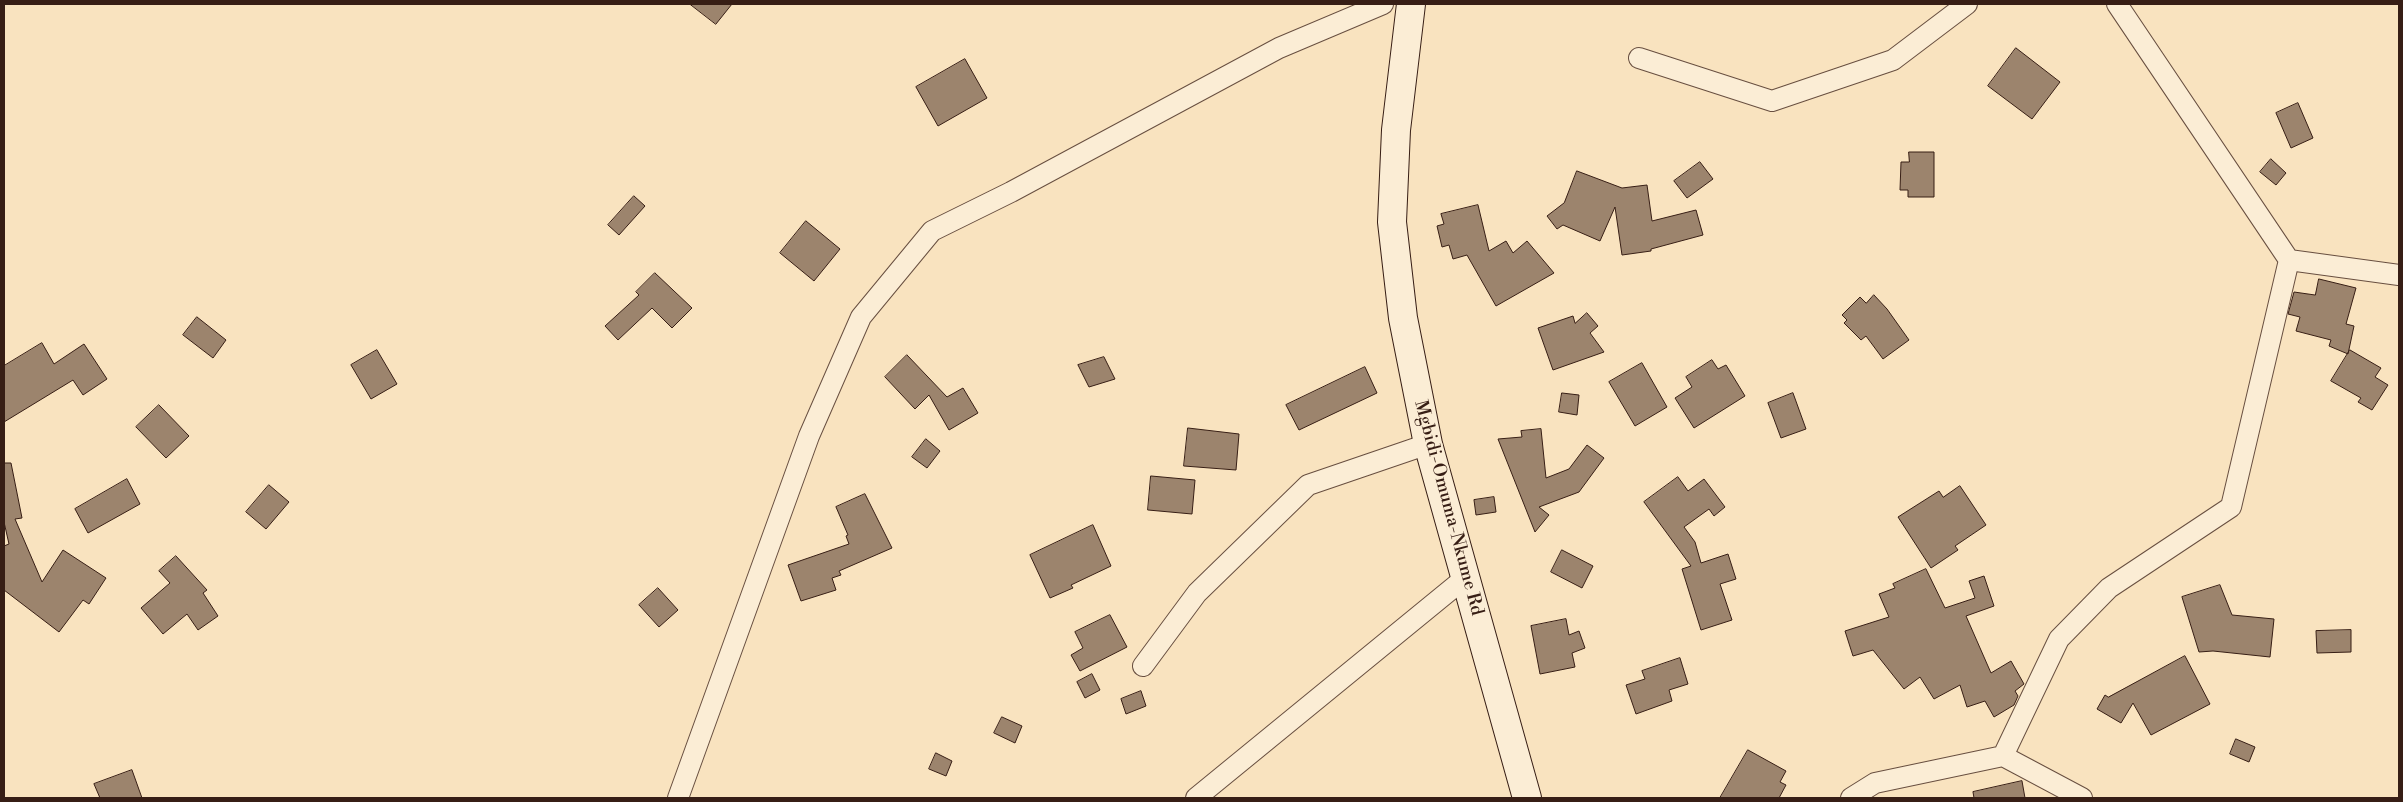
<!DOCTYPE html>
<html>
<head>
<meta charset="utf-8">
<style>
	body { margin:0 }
	#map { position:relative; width:2403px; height:802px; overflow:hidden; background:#f9e3bf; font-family:"Libre Bodoni",serif }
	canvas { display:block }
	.frame { position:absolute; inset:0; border:5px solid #371e15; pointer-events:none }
</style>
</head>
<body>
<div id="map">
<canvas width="2403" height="802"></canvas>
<div class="frame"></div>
</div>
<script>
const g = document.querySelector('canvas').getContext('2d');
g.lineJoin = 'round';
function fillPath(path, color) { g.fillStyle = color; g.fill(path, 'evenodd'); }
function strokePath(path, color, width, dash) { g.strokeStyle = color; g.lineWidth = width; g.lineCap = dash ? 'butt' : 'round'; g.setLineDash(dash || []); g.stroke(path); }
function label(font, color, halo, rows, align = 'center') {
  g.font = font + ' "Libre Bodoni",serif'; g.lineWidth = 4; g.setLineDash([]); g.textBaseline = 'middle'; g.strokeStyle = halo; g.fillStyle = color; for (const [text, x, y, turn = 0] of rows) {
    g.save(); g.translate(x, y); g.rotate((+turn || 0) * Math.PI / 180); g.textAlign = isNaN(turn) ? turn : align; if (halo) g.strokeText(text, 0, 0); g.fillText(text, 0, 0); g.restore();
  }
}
const building = new Path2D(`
	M 690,4 L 732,4 L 716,24 Z
	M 2016,48 L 2060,82 L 2032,119 L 1988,86 Z
	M 965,59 L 987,98 L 938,126 L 916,87 Z
	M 2298,103 L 2313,138 L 2291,148 L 2276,113 Z
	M 1909,152 L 1934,152 L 1934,197 L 1908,197 L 1908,190 L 1900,190 L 1901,162 L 1909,162 Z
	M 2271,159 L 2286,173 L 2276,185 L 2260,172 Z
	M 1700,162 L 1713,179 L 1687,198 L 1674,181 Z
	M 1577,171 L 1622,188 L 1647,185 L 1652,221 L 1696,210 L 1703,235 L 1651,249 L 1651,251 L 1622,255 L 1615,207 L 1600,241 L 1563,225 L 1557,229 L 1547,216 L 1564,203 Z
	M 634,196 L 645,206 L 619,235 L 608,225 Z
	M 1478,205 L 1489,251 L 1506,241 L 1513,253 L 1527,241 L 1554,273 L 1496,306 L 1467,255 L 1453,259 L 1449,245 L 1442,247 L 1437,226 L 1444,224 L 1441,214 Z
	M 806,221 L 840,249 L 814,281 L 780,253 Z
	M 655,273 L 692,308 L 672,328 L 652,308 L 618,340 L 605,326 L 639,295 L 636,292 Z
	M 2319,279 L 2356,288 L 2346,324 L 2354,326 L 2348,354 L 2329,346 L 2331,340 L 2296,331 L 2300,317 L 2288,314 L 2294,292 L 2315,295 Z
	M 1874,295 L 1887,309 L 1909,340 L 1883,359 L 1866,336 L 1861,340 L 1844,323 L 1847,320 L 1842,315 L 1860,297 L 1866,303 Z
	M 1587,313 L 1598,326 L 1590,333 L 1604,352 L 1553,370 L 1538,328 L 1573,316 L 1575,323 Z
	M 197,317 L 226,340 L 213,358 L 183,335 Z
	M 42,343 L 54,364 L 84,344 L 107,379 L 83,395 L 73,380 L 4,422 L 4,366 Z
	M 377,350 L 397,384 L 371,399 L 351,365 Z
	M 2350,350 L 2381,368 L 2375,377 L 2388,385 L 2372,410 L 2358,402 L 2361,398 L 2331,381 Z
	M 907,355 L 947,397 L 963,388 L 978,413 L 949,430 L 929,395 L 915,409 L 885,377 Z
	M 1104,357 L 1115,379 L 1089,387 L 1078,365 Z
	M 1712,360 L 1718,369 L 1726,365 L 1745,396 L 1694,428 L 1675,398 L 1692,387 L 1686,377 Z
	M 1642,363 L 1667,407 L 1635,426 L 1609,382 Z
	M 1365,367 L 1377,393 L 1299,430 L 1286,405 Z
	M 1562,393 L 1579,395 L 1577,415 L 1559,412 Z
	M 1793,393 L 1806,429 L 1781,438 L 1768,403 Z
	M 159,405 L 189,436 L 166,458 L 136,427 Z
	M 1188,428 L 1239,434 L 1236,470 L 1184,466 Z
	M 1541,429 L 1546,478 L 1569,469 L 1587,445 L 1604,458 L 1579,492 L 1539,507 L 1549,515 L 1535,532 L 1498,439 L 1522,437 L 1521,431 Z
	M 926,439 L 940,451 L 927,468 L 912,457 Z
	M 4,463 L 11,463 L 22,518 L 15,519 L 42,582 L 63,550 L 106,578 L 89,604 L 83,600 L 59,632 L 4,590 L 4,546 L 9,544 L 4,522 Z
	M 1151,476 L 1195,480 L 1192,514 L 1148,510 Z
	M 1678,477 L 1688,491 L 1704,479 L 1725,507 L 1714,516 L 1709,509 L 1684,527 L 1695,542 L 1701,563 L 1728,554 L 1736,579 L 1720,584 L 1732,620 L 1701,630 L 1682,569 L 1691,566 L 1644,502 Z
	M 127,479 L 140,504 L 88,533 L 75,509 Z
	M 269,485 L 289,502 L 266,529 L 246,512 Z
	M 1960,486 L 1986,525 L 1955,546 L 1958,550 L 1931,568 L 1898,517 L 1939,491 L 1943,497 Z
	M 865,494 L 892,548 L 839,571 L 841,575 L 832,578 L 836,590 L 801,601 L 788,565 L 849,544 L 846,536 L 848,535 L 836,507 Z
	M 1494,497 L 1496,512 L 1476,515 L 1474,500 Z
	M 1093,525 L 1111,566 L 1071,585 L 1073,588 L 1050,598 L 1030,555 Z
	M 1562,550 L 1593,566 L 1582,588 L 1551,572 Z
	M 176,556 L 207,590 L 203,593 L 218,616 L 198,630 L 187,614 L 163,634 L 141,608 L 170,583 L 159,571 Z
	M 1926,569 L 1945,608 L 1975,598 L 1969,581 L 1984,576 L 1994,606 L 1966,616 L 1991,673 L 2011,661 L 2024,684 L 2015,691 L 2018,696 L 2014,705 L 1994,717 L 1985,701 L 1967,707 L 1960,685 L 1934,699 L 1920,677 L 1904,689 L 1873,650 L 1853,656 L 1845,631 L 1889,617 L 1879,594 L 1895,588 L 1893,584 Z
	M 2220,585 L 2232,615 L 2274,619 L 2270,657 L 2213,651 L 2199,652 L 2182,597 Z
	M 658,588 L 678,610 L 659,627 L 639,605 Z
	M 1110,615 L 1127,647 L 1080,671 L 1071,655 L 1083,648 L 1075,632 Z
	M 1566,619 L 1569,635 L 1579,631 L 1585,648 L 1572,653 L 1575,667 L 1540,674 L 1531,626 Z
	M 2351,630 L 2351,652 L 2317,653 L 2316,631 Z
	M 2185,656 L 2210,704 L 2151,735 L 2133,703 L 2121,723 L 2097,709 L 2105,695 L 2108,697 Z
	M 1680,658 L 1688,684 L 1669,690 L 1672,701 L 1636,714 L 1626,685 L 1645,679 L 1642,671 Z
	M 1092,674 L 1100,690 L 1085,698 L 1077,682 Z
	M 1141,691 L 1146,706 L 1126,714 L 1121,699 Z
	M 1002,717 L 1022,726 L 1015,743 L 994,733 Z
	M 2236,739 L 2255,747 L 2249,762 L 2230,754 Z
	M 1748,750 L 1786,771 L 1780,782 L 1786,785 L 1779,798 L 1720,798 Z
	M 936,753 L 952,761 L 946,776 L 929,769 Z
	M 132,770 L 142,798 L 100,798 L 94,784 Z
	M 2022,781 L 2025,798 L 1974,798 L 1973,792 Z`);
fillPath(building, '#9c846d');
strokePath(building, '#371e15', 1);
const street = new Path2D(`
	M 2117,4 L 2289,260
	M 1639,58 L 1772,101 L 1893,60 L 1967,4
	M 1143,666 L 1197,593 L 1308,485 L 1428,444
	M 2003,756 L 2082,798
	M 678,798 L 809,436 L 861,317 L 932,231 L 1011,192 L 1279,48 L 1383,4
	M 1196,798 L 1465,578
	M 1851,798 L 1875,783 L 2003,756 L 2059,639 L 2109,588 L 2231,507 L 2289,260 L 2399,275`);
const secondary = new Path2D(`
	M 1411,4 L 1396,130 L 1392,222 L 1403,318 L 1428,444 L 1527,798`);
strokePath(street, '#684f40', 22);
strokePath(secondary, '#371e15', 30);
strokePath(street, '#fbedd5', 20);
strokePath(secondary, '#fbedd5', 28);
label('18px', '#371e15', '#fbedd5', [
	["Mgbidi-Omuma-Nkume Rd",1448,508,75]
]);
</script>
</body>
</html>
